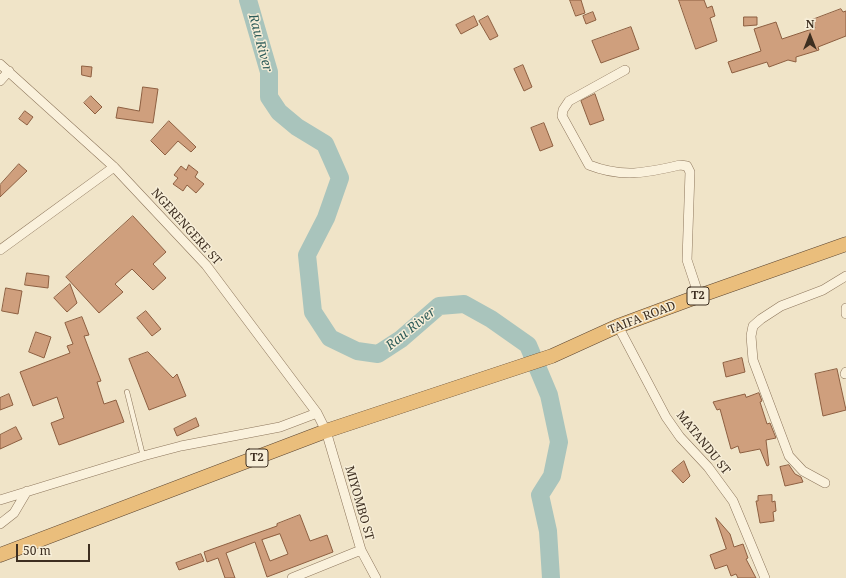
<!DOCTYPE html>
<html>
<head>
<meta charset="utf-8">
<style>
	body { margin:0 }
	#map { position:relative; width:846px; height:578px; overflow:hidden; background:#f0e4c8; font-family:"Noto Serif",serif }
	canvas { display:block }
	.north { position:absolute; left:790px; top:16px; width:40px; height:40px; -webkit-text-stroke:3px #f7eed8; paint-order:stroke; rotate:0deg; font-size:11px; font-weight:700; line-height:16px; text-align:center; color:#3d2e20 }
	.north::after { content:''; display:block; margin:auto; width:14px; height:18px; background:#3d2e20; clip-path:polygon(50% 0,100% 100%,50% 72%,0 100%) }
	.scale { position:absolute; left:16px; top:544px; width:74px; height:18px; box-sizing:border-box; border:2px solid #3d2e20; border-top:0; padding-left:5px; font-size:12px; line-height:14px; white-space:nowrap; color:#3d2e20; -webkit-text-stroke:3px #f7eed8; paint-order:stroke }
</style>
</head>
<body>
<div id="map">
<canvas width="846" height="578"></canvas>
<div class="north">N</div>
<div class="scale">50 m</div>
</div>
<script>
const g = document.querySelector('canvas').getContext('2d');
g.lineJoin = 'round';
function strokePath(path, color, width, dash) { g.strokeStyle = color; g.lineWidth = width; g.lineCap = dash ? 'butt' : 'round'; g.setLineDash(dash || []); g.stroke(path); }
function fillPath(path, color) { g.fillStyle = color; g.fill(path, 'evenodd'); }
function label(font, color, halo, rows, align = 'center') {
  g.font = font + ' "Noto Serif",serif'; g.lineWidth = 3; g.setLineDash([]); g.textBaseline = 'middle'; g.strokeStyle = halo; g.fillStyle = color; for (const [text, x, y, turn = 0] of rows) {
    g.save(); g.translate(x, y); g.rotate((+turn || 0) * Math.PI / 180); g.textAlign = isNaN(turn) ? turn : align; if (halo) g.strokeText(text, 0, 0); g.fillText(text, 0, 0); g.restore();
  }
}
strokePath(new Path2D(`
	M 248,0 L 269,72 L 269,97 L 279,112 L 297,127 L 325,144 L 340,178 L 326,218 L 307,255 L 313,312 L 330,338 L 357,351 L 378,354 L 401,339 L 439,306 L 464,304 L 491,319 L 528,345 L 549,395 L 559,442 L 552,476 L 540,495 L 548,531 L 551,578`), '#a9c4bc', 18);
const building = new Path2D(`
	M 570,0 L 581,0 L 585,13 L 576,16 Z
	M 679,0 L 704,0 L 707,8 L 712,6 L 715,16 L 710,18 L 717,41 L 696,49 Z
	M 841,9 L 843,12 L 846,11 L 846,36 L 818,47 L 819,50 L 796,57 L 796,62 L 788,60 L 769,67 L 767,62 L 732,73 L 728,62 L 761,51 L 754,29 L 776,22 L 782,39 L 815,28 L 812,20 Z
	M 593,12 L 596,20 L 586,24 L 583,16 Z
	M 474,16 L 478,25 L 461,34 L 456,25 Z
	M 488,16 L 498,36 L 490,40 L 479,21 Z
	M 744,17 L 757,17 L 757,25 L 744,26 Z
	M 631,27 L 639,49 L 601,63 L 592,41 Z
	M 523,65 L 532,87 L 524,91 L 514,69 Z
	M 82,66 L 92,67 L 91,77 L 82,75 Z
	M 143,87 L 158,89 L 153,123 L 116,118 L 118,107 L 139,111 Z
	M 595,94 L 604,120 L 590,125 L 581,101 Z
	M 91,96 L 102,107 L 95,114 L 84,103 Z
	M 25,111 L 33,117 L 27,125 L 19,119 Z
	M 169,121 L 196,147 L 191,152 L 178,141 L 165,155 L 151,141 Z
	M 544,123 L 553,146 L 540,151 L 531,128 Z
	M 19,164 L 27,171 L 0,197 L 0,185 Z
	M 189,165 L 198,172 L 195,177 L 204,184 L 196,193 L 187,185 L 183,191 L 173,184 L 178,178 L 174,175 L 181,166 L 186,170 Z
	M 133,216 L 166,252 L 153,264 L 166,278 L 153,290 L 132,269 L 115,284 L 123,292 L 99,313 L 66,277 Z
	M 27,273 L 49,276 L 48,288 L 25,285 Z
	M 70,284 L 77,303 L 67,312 L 54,298 Z
	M 6,288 L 22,291 L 18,314 L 2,311 Z
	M 146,311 L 161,329 L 152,336 L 137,318 Z
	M 82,317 L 89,335 L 84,336 L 101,381 L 97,382 L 104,404 L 116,400 L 124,422 L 59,445 L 51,423 L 64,418 L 57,397 L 33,406 L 20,372 L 70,353 L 67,346 L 73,344 L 65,323 Z
	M 36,332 L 51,337 L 44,358 L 29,352 Z
	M 148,352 L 173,378 L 177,374 L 186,396 L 149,410 L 129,359 Z
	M 742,358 L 745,372 L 726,377 L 723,363 Z
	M 837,369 L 846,410 L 823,416 L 815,374 Z
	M 759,393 L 762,401 L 760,402 L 767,424 L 770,423 L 776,438 L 766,440 L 769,465 L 767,466 L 760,449 L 740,453 L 738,446 L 731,449 L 720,409 L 717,410 L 713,402 L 745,394 L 746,397 Z
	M 9,394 L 13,405 L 0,410 L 0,398 Z
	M 196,418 L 199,426 L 177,436 L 174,429 Z
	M 16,427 L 22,439 L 0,449 L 0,435 Z
	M 684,461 L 690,476 L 683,483 L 672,471 Z
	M 789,465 L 795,474 L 801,477 L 803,482 L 785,486 L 780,467 Z
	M 772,495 L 772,502 L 775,501 L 776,511 L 773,512 L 774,521 L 760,523 L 756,501 L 758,501 L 758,496 Z
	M 300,515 L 310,541 L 327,535 L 333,552 L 267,577 L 255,542 L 226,553 L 235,578 L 225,578 L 218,558 L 207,562 L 204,552 L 277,526 L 277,524 ZM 280,534 L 288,554 L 270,561 L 262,540 Z
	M 716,518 L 730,534 L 734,547 L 743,544 L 748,558 L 746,559 L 756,578 L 738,578 L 736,574 L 731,576 L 727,565 L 715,569 L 710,555 L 726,549 Z
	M 201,554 L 204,561 L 179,570 L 176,563 Z`);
fillPath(building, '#cf9f7d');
strokePath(building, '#8d5f41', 1);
const service = new Path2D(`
	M 127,392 L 143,456`);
const minor = new Path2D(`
	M 0,64 L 114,167 L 206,265 L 317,413 L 326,431 L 361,550 L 376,578
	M 625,70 L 569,101 L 563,110 L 562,116 L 589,165 C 622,178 646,173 680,165 L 687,166 L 690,172 L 687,260 L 699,296
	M 0,81 L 9,71
	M 0,250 L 114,167
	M 846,308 L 846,314
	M 618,326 L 666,417 L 680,437 L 708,467 L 733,501 L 765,578
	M 845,374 L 846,372
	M 825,483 L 803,471 L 789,456 L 753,360 L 751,336 L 753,326 L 761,319 L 781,306 L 823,290 L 846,276
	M 0,500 L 143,456 L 181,446 L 280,427 L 317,413
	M 0,524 L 14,513 L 27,491
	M 292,578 L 361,550`);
const trunk = new Path2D(`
	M 0,555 L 326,431 L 552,356 L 618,326 L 699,296 L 846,244`);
strokePath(service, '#8d765c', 5.5);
strokePath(minor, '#8d765c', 10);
strokePath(trunk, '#5b4430', 15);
strokePath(service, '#faf1dc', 4.5);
strokePath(minor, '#faf1dc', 9);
strokePath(trunk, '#eabe7c', 14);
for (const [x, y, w] of [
	[698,296,22],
	[257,458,22]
]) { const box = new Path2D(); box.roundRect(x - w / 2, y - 9, w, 18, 3); g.fillStyle = '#f7eed8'; g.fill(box); strokePath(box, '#3d2e20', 1); }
label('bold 11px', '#3d2e20', null, [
	["T2",698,296],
	["T2",257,458]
]);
label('12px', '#3d2e20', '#f7eed8', [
	["NGERENGERE ST",186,227,48],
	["TAIFA ROAD",642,318,-21],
	["MATANDU ST",703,443,51],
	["MIYOMBO ST",359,503,74]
]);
label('italic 13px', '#2f5d5a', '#f7eed8', [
	["Rau River",260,43,75],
	["Rau River",411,329,-39]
]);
</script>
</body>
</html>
